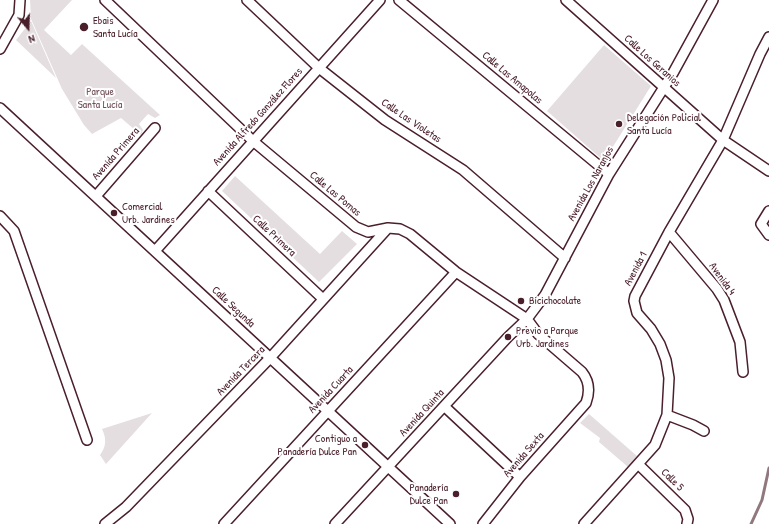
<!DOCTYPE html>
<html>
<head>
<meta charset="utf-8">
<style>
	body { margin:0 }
	#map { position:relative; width:769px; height:524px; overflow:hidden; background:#fff; font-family:"Patrick Hand",sans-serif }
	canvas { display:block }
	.north { position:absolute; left:8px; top:8px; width:40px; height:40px; -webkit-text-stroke:3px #fff; paint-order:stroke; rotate:161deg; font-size:11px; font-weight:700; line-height:16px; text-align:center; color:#4a1f2b }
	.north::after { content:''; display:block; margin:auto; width:14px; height:18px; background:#4a1f2b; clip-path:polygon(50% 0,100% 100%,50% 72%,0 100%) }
</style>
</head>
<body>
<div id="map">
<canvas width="769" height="524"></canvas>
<div class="north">N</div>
</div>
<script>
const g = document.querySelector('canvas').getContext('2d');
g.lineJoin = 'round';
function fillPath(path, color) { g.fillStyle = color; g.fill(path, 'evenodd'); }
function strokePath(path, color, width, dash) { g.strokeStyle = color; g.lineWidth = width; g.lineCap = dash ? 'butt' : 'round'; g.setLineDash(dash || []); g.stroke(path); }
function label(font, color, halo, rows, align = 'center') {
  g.font = font + ' "Patrick Hand",sans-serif'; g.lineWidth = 4; g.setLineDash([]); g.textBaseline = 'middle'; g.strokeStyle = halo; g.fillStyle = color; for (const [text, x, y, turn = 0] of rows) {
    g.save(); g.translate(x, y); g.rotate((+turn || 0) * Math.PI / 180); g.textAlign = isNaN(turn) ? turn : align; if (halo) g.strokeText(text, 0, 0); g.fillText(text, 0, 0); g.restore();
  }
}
fillPath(new Path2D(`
	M 30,0 L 72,0 L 44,30 L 71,55 L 82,44 L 160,115 L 155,118 L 148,114 L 139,124 L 143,130 L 141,135 L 121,118 L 92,134 L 84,125 L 62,89 L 31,19 Z
	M 31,21 L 56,78 L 16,40 Z
	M 604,45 L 651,86 L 604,161 L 547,111 Z
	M 235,176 L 320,254 L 342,231 L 357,244 L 319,282 L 222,191 Z
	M 152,413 L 106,464 L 100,455 C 106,447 107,439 102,429 Z
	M 589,414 L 637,456 L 628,467 L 599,442 L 600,438 L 580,423 Z`), '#e5dee0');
strokePath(new Path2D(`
	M 751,524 L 762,500 L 769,468`), '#91787e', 3);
const minor = new Path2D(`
	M 105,0 L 253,141 L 356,227 L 368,232 L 388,228 L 400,229 L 410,234 L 456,272 L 527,319 L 538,334 L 582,372 C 590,382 590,392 586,403 L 520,477 L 483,524
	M 247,0 L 319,68 L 385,120 L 463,170 L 565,258
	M 399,0 L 609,174
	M 566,0 L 723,140 L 769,171
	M 0,49 L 19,15 L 20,0
	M 0,108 L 450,524
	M 208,191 L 323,299
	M 96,196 L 155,128
	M 769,211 L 761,224 L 769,235
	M 0,216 L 14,231 L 87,440
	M 669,232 L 717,289 L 724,300 L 740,342 L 743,372
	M 155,251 L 380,0
	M 445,407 L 520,477
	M 667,415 L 693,425 L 704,431
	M 638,464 L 685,510 L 688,519 L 687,524
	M 105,524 L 126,507 L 270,358 L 388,228
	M 224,524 L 456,272
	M 335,524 L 508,337 L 527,319 L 545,295 L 609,174 L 673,73 L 713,0
	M 584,524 L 655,445 L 667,415 L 669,378 L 666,360 L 660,344 L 651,329 L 637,313 L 634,301 L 635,296 L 669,232 L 723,140 L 760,54 L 769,37`);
strokePath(minor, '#4a1f2b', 12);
strokePath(minor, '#fff', 9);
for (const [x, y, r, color] of [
	[84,27,5,"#4a1f2b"],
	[619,124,4,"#4a1f2b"],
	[114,213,4,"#4a1f2b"],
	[521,301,4,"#4a1f2b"],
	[508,337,4,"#4a1f2b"],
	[365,445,4,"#4a1f2b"],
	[456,494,4,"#4a1f2b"]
]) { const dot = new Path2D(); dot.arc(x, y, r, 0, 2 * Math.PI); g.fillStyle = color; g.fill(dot); strokePath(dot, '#fff', 1.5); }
label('11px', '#4a1f2b', '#fff', [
	["Ebais",93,21],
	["Santa Lucía",93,34],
	["Delegación Policial",627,118],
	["Santa Lucía",627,131],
	["Comercial",122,207],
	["Urb. Jardines",122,220],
	["Bicichocolate",529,301],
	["Previo a Parque",516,331],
	["Urb. Jardines",516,344],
	["Contiguo a",357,439,"right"],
	["Panadería Dulce Pan",357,452,"right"],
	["Panadería",448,488,"right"],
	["Dulce Pan",448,501,"right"]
], 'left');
label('11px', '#4a1f2b', '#fff', [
	["Calle Los Geranios",652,61,42],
	["Calle Las Amapolas",512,78,40],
	["Avenida Alfredo González Flores",258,117,-48],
	["Calle Las Violetas",411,121,34],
	["Avenida Primera",116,154,-49],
	["Avenida Los Naranjos",591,184,-61],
	["Calle Las Pomas",335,194,40],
	["Calle Primera",274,236,43],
	["Avenida 1",636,269,-62],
	["Avenida 4",722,279,54],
	["Calle Segunda",233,307,43],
	["Avenida Tercera",241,371,-46],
	["Avenida Cuarta",331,390,-47],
	["Avenida Quinta",422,413,-47],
	["Avenida Sexta",524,455,-49],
	["Calle 5",672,480,44]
]);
label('11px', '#714f58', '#fff', [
	["Parque",100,92],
	["Santa Lucía",100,105]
]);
</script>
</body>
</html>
